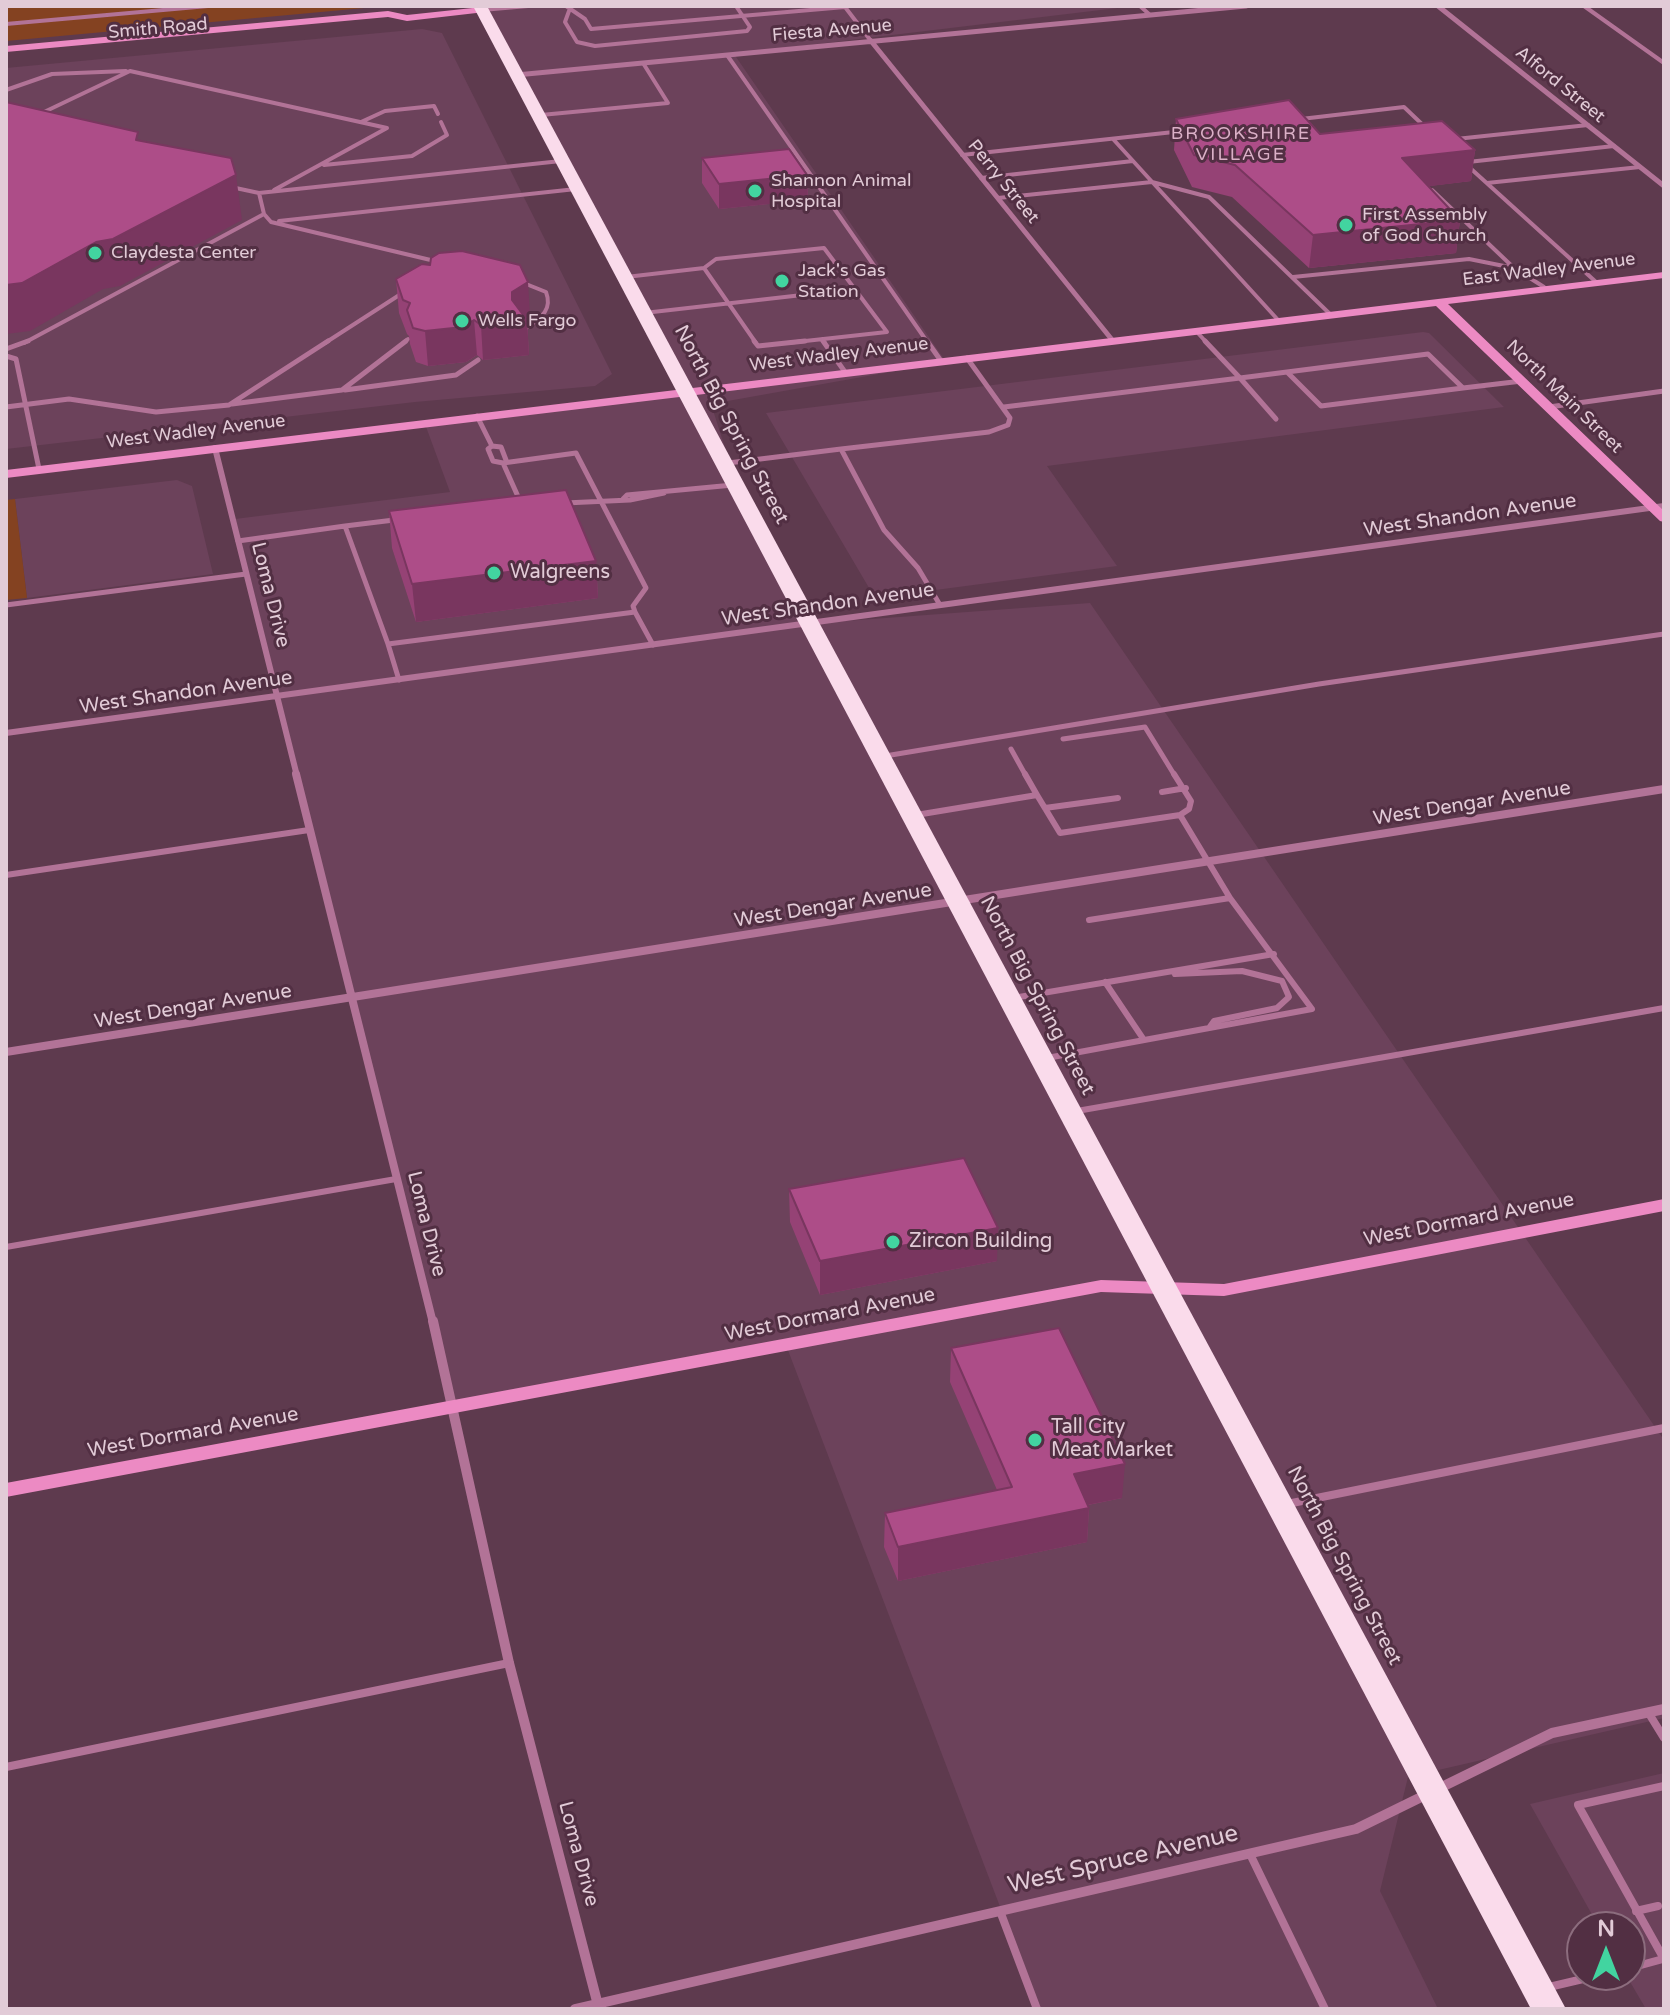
<!DOCTYPE html>
<html>
<head>
<meta charset="utf-8">
<style>
	body { margin:0 }
	#map { position:relative; width:1670px; height:2015px; overflow:hidden; background:#5e3a4e; font-family:"Varela Round",sans-serif }
	canvas { display:block }
	.frame { position:absolute; inset:0; border:8px solid #e2cbd7; pointer-events:none }
	.north { position:absolute; left:1566px; top:1911px; width:80px; height:80px; box-sizing:border-box; background:#522f43; border:2px solid #8c6d7e; border-radius:50%; rotate:0deg; font-size:22px; font-weight:700; line-height:32px; text-align:center; color:#e2cbd7 }
	.north::after { content:''; display:block; margin:auto; width:28px; height:36px; background:#42d4a0; clip-path:polygon(50% 0,100% 100%,50% 72%,0 100%) }
</style>
</head>
<body>
<div id="map">
<canvas width="1670" height="2015"></canvas>
<div class="frame"></div>
<div class="north">N</div>
</div>
<script>
const g = document.querySelector('canvas').getContext('2d');
g.lineJoin = 'round';
function fillPath(path, color) { g.fillStyle = color; g.fill(path, 'evenodd'); }
function strokePath(path, color, width, dash) { g.strokeStyle = color; g.lineWidth = width; g.lineCap = dash ? 'butt' : 'round'; g.setLineDash(dash || []); g.stroke(path); }
function label(font, color, halo, rows, align = 'center') {
  g.font = font + ' "Varela Round",sans-serif'; g.lineWidth = 6; g.setLineDash([]); g.textBaseline = 'middle'; g.strokeStyle = halo; g.fillStyle = color; for (const [text, x, y, turn = 0] of rows) {
    g.save(); g.translate(x, y); g.rotate((+turn || 0) * Math.PI / 180); g.textAlign = isNaN(turn) ? turn : align; if (halo) g.strokeText(text, 0, 0); g.fillText(text, 0, 0); g.restore();
  }
}
fillPath(new Path2D(`
	M 481,6 L 1134,6 L 734,54 L 946,362 L 711,404 L 745,510 L 804,624 L 1090,603 L 1664,1440 L 1664,1718 L 1408,1777 L 1380,1891 L 1438,2009 L 1039,2009 L 786,1345 L 452,1408 L 235,519 L 450,492 L 425,424 L 683,393 Z
	M 422,29 L 442,33 L 612,374 L 595,386 L 415,402 L 6,449 L 6,68 Z
	M 1423,332 L 1429,333 L 1504,407 L 1047,466 L 1117,566 L 875,598 L 766,413 Z
	M 177,480 L 192,486 L 213,574 L 27,598 L 15,499 Z
	M 1664,1773 L 1664,2009 L 1646,2009 L 1626,1975 L 1630,1975 L 1630,1927 L 1599,1927 L 1530,1804 Z`), '#6c425b');
fillPath(new Path2D(`
	M 6,6 L 386,6 L 6,41 Z
	M 15,499 L 27,598 L 6,600 L 6,500 Z`), '#844221');
strokePath(new Path2D(`
	M 566,6 L 585,19 L 591,29 L 845,7 L 871,41
	M 1140,6 L 1150,15
	M 1584,6 L 1664,63
	M 482,10 L 528,6
	M 569,11 L 565,22 L 577,42 L 595,46 L 747,31 L 750,27 L 736,6
	M 6,24 L 208,6
	M 727,55 L 928,343
	M 6,90 L 52,74 L 126,71
	M 42,113 L 130,71 L 387,128 L 274,190
	M 541,115 L 668,103 L 643,63
	M 1301,119 L 1404,107 L 1425,127
	M 361,122 L 385,111 L 434,106 L 438,114
	M 1113,139 L 1279,321
	M 1456,139 L 1588,125
	M 962,155 L 1183,131
	M 1468,162 L 1614,146
	M 324,165 L 412,156 L 447,135 L 441,122
	M 1469,167 L 1596,282
	M 981,178 L 1133,161
	M 1487,183 L 1640,167
	M 231,187 L 259,193 L 561,161
	M 1432,190 L 1514,268
	M 259,193 L 264,214 L 271,222 L 439,262
	M 998,198 L 1152,182 L 1209,197 L 1331,315
	M 279,221 L 576,189
	M 704,268 L 756,343
	M 704,268 L 716,259 L 824,248 L 887,332 L 787,343
	M 626,277 L 704,268
	M 1293,277 L 1469,259 L 1514,268 L 1544,287
	M 521,282 L 546,292 C 554,313 536,320 521,332
	M 644,313 L 855,289
	M 1196,331 L 1207,343
	M 822,339 L 825,343
	M 24,343 L 264,214
	M 325,343 L 404,292
	M 403,343 L 408,339`), '#b27397', 4);
strokePath(new Path2D(`
	M 754,341 L 758,346 L 805,341
	M 823,341 L 845,372
	M 927,341 L 941,361
	M 6,349 L 28,341
	M 1428,354 L 1463,388 L 1321,406 L 1287,372 Z
	M 6,356 L 16,359 L 39,469
	M 1240,378 L 1287,372
	M 1240,378 L 1276,419
	M 1463,388 L 1522,381
	M 345,390 L 456,375 L 478,360
	M 232,404 L 342,390 L 406,341
	M 6,407 L 69,399 L 156,412 L 229,405 L 328,341
	M 1004,407 L 1240,378 L 1205,341
	M 1549,407 L 1664,391
	M 477,416 L 492,446 L 501,447 L 506,460
	M 492,446 L 488,449 L 493,461 L 503,463 L 520,501
	M 841,449 L 989,432 L 1008,425 L 1010,418 L 967,358
	M 728,463 L 841,449 L 884,530 L 918,568 L 940,605
	M 623,499 L 627,495 L 733,485
	M 565,503 L 630,500 L 664,493
	M 394,520 L 345,526 L 388,644 L 635,612 L 633,606 L 646,588 L 576,453 L 503,463
	M 238,541 L 345,526
	M 6,605 L 246,574
	M 635,612 L 653,645
	M 388,644 L 399,680
	M 1063,739 L 1145,727 L 1175,776
	M 1011,749 L 1026,776
	M 885,756 L 1319,684 L 1664,634`), '#b27397', 5);
strokePath(new Path2D(`
	M 1162,792 L 1186,788
	M 1037,795 L 1060,833 L 1180,815 L 1189,809 L 1191,801 L 1174,774
	M 1045,808 L 1118,798
	M 916,815 L 1037,795 L 1025,774
	M 6,875 L 309,830
	M 1089,920 L 1230,898
	M 1175,974 L 1242,971 L 1282,981 L 1289,997 L 1277,1008 L 1214,1021 L 1209,1028
	M 1105,982 L 1144,1040
	M 1013,998 L 1274,954
	M 1047,1058 L 1312,1009 L 1230,898 L 1180,815
	M 1077,1111 L 1664,1008
	M 6,1247 L 396,1179`), '#b27397', 6);
strokePath(new Path2D(`
	M 1287,1504 L 1664,1428
	M 1648,1712 L 1664,1738
	M 6,1767 L 509,1663
	M 1664,1786 L 1578,1805 L 1664,1959
	M 1250,1854 L 1325,2009
	M 1000,1911 L 1037,2009
	M 1636,1911 L 1658,1906
	M 1630,1968 L 1663,1959
	M 1549,1987 L 1600,1975`), '#b27397', 8);
strokePath(new Path2D(`
	M 1438,6 L 1664,186
	M 871,41 L 1113,341
	M 516,75 L 1246,6`), '#b27397', 5);
strokePath(new Path2D(`
	M 215,448 L 297,776
	M 6,733 L 1664,506`), '#b27397', 6);
strokePath(new Path2D(`
	M 296,774 L 433,1323
	M 6,1052 L 1664,789`), '#b27397', 8);
strokePath(new Path2D(`
	M 433,1321 L 509,1663 L 599,2009
	M 575,2009 L 1356,1829 L 1552,1733 L 1664,1709`), '#b27397', 10);
fillPath(new Path2D(`
	M 482,7 L 485,8 L 485,12 L 407,21 L 388,17 L 6,52 L 6,46 L 388,11 L 407,15 Z
	M 1664,272 L 1664,278 L 1448,304 L 1664,511 L 1664,522 L 1660,521 L 1436,306 L 6,478 L 6,470 Z
	M 1664,1199 L 1664,1211 L 1224,1296 L 1101,1292 L 6,1497 L 6,1483 L 1101,1280 L 1224,1284 Z`), '#ec8ac3');
fillPath(new Path2D(`
	M 473,6 L 487,6 L 1566,2009 L 1531,2009 Z`), '#fadbeb');
fillPath(new Path2D(`
	M 1176,119 L 1475,150 L 1471,181 L 1429,186 L 1460,220 L 1456,253 L 1309,268 L 1232,197 L 1192,187 L 1174,150 Z
	M 702,158 L 807,175 L 808,200 L 719,209 L 702,183 Z
	M 396,279 L 530,315 L 525,319 L 527,320 L 529,355 L 483,360 L 477,355 L 466,362 L 428,366 L 416,362 L 410,344 L 409,336 L 407,334 L 399,313 Z
	M 389,511 L 596,561 L 598,598 L 416,622 L 392,548 Z
	M 789,1189 L 997,1261 L 820,1295 L 790,1222 Z
	M 951,1348 L 1122,1498 L 1088,1505 L 1089,1508 L 1087,1542 L 898,1581 L 884,1547 L 885,1513 L 997,1490 L 950,1382 Z`), '#954275');
fillPath(new Path2D(`
	M 1475,150 L 1471,181 L 1399,190 L 1402,158 Z
	M 236,175 L 242,220 L 120,286 L 103,289 L 30,331 L 6,334 L 6,285 Z
	M 807,175 L 808,200 L 719,209 L 719,184 Z
	M 1460,220 L 1456,253 L 1309,268 L 1313,235 Z
	M 528,282 L 530,315 L 522,321 L 527,320 L 529,355 L 483,360 L 481,325 L 512,292 Z
	M 474,320 L 477,355 L 466,362 L 428,366 L 425,331 Z
	M 596,561 L 598,598 L 416,622 L 412,584 Z
	M 998,1228 L 997,1261 L 820,1295 L 820,1261 Z
	M 1125,1464 L 1122,1498 L 1072,1508 L 1074,1474 Z
	M 1089,1508 L 1087,1542 L 898,1581 L 898,1547 Z`), '#79365f');
const building = new Path2D(`
	M 1289,100 L 1320,134 L 1442,121 L 1475,150 L 1402,158 L 1460,220 L 1313,235 L 1235,165 L 1194,155 L 1176,119 Z
	M 6,102 L 138,132 L 136,140 L 231,158 L 236,175 L 113,239 L 96,242 L 22,283 L 6,285 Z
	M 789,149 L 807,175 L 719,184 L 702,158 Z
	M 462,251 L 520,265 L 528,282 L 512,292 L 512,300 L 527,320 L 481,325 L 474,320 L 463,327 L 425,331 L 413,328 L 407,310 L 410,303 L 403,300 L 396,279 L 422,264 L 430,265 L 431,258 L 439,253 Z
	M 566,490 L 596,561 L 412,584 L 389,511 Z
	M 964,1158 L 998,1228 L 820,1261 L 789,1189 Z
	M 1059,1328 L 1125,1464 L 1074,1474 L 1089,1508 L 898,1547 L 885,1513 L 1012,1487 L 951,1348 Z`);
fillPath(building, '#ad4d88');
strokePath(building, '#79365f', 2);
for (const [x, y, r, color] of [
	[755,191,8,"#42d4a0"],
	[1346,225,8,"#42d4a0"],
	[95,253,8,"#42d4a0"],
	[782,281,8,"#42d4a0"],
	[462,321,8,"#42d4a0"],
	[494,573,8,"#42d4a0"],
	[893,1242,8,"#42d4a0"],
	[1035,1440,8,"#42d4a0"]
]) { const dot = new Path2D(); dot.arc(x, y, r, 0, 2 * Math.PI); g.fillStyle = color; g.fill(dot); strokePath(dot, '#522f43', 3); }
label('18px', '#e2cbd7', '#522f43', [
	["Smith Road",158,29,-5],
	["Fiesta Avenue",832,31,-5],
	["Alford Street",1560,85,39],
	["Perry Street",1003,182,51],
	["East Wadley Avenue",1549,270,-7],
	["West Wadley Avenue",839,355,-7],
	["North Main Street",1564,397,44],
	["West Wadley Avenue",196,432,-7]
]);
g.letterSpacing = '2px';
label('18px', '#dbb0c7', '#522f43', [
	["BROOKSHIRE",1241,134],
	["VILLAGE",1241,155]
]);
g.letterSpacing = '0px';
label('18px', '#e2cbd7', '#522f43', [
	["Shannon Animal",771,181],
	["Hospital",771,202],
	["First Assembly",1362,215],
	["of God Church",1362,236],
	["Claydesta Center",111,253],
	["Jack's Gas",798,271],
	["Station",798,292],
	["Wells Fargo",478,321]
], 'left');
label('20px', '#e2cbd7', '#522f43', [
	["North Big Spring Street",731,425,62],
	["West Shandon Avenue",1470,516,-8],
	["Loma Drive",270,595,76],
	["West Shandon Avenue",828,605,-8],
	["West Shandon Avenue",186,693,-8],
	["West Dengar Avenue",1472,804,-9],
	["West Dengar Avenue",833,906,-9],
	["North Big Spring Street",1037,996,62],
	["West Dengar Avenue",193,1007,-9],
	["West Dormard Avenue",1469,1220,-11],
	["Loma Drive",426,1224,76],
	["West Dormard Avenue",830,1315,-11],
	["West Dormard Avenue",193,1433,-10],
	["North Big Spring Street",1344,1566,62],
	["Loma Drive",578,1854,75]
]);
label('20px', '#e2cbd7', '#522f43', [
	["Walgreens",510,573],
	["Zircon Building",909,1242],
	["Tall City",1051,1428],
	["Meat Market",1051,1451]
], 'left');
label('24px', '#e2cbd7', '#522f43', [
	["West Spruce Avenue",1123,1860,-13]
]);
</script>
</body>
</html>
